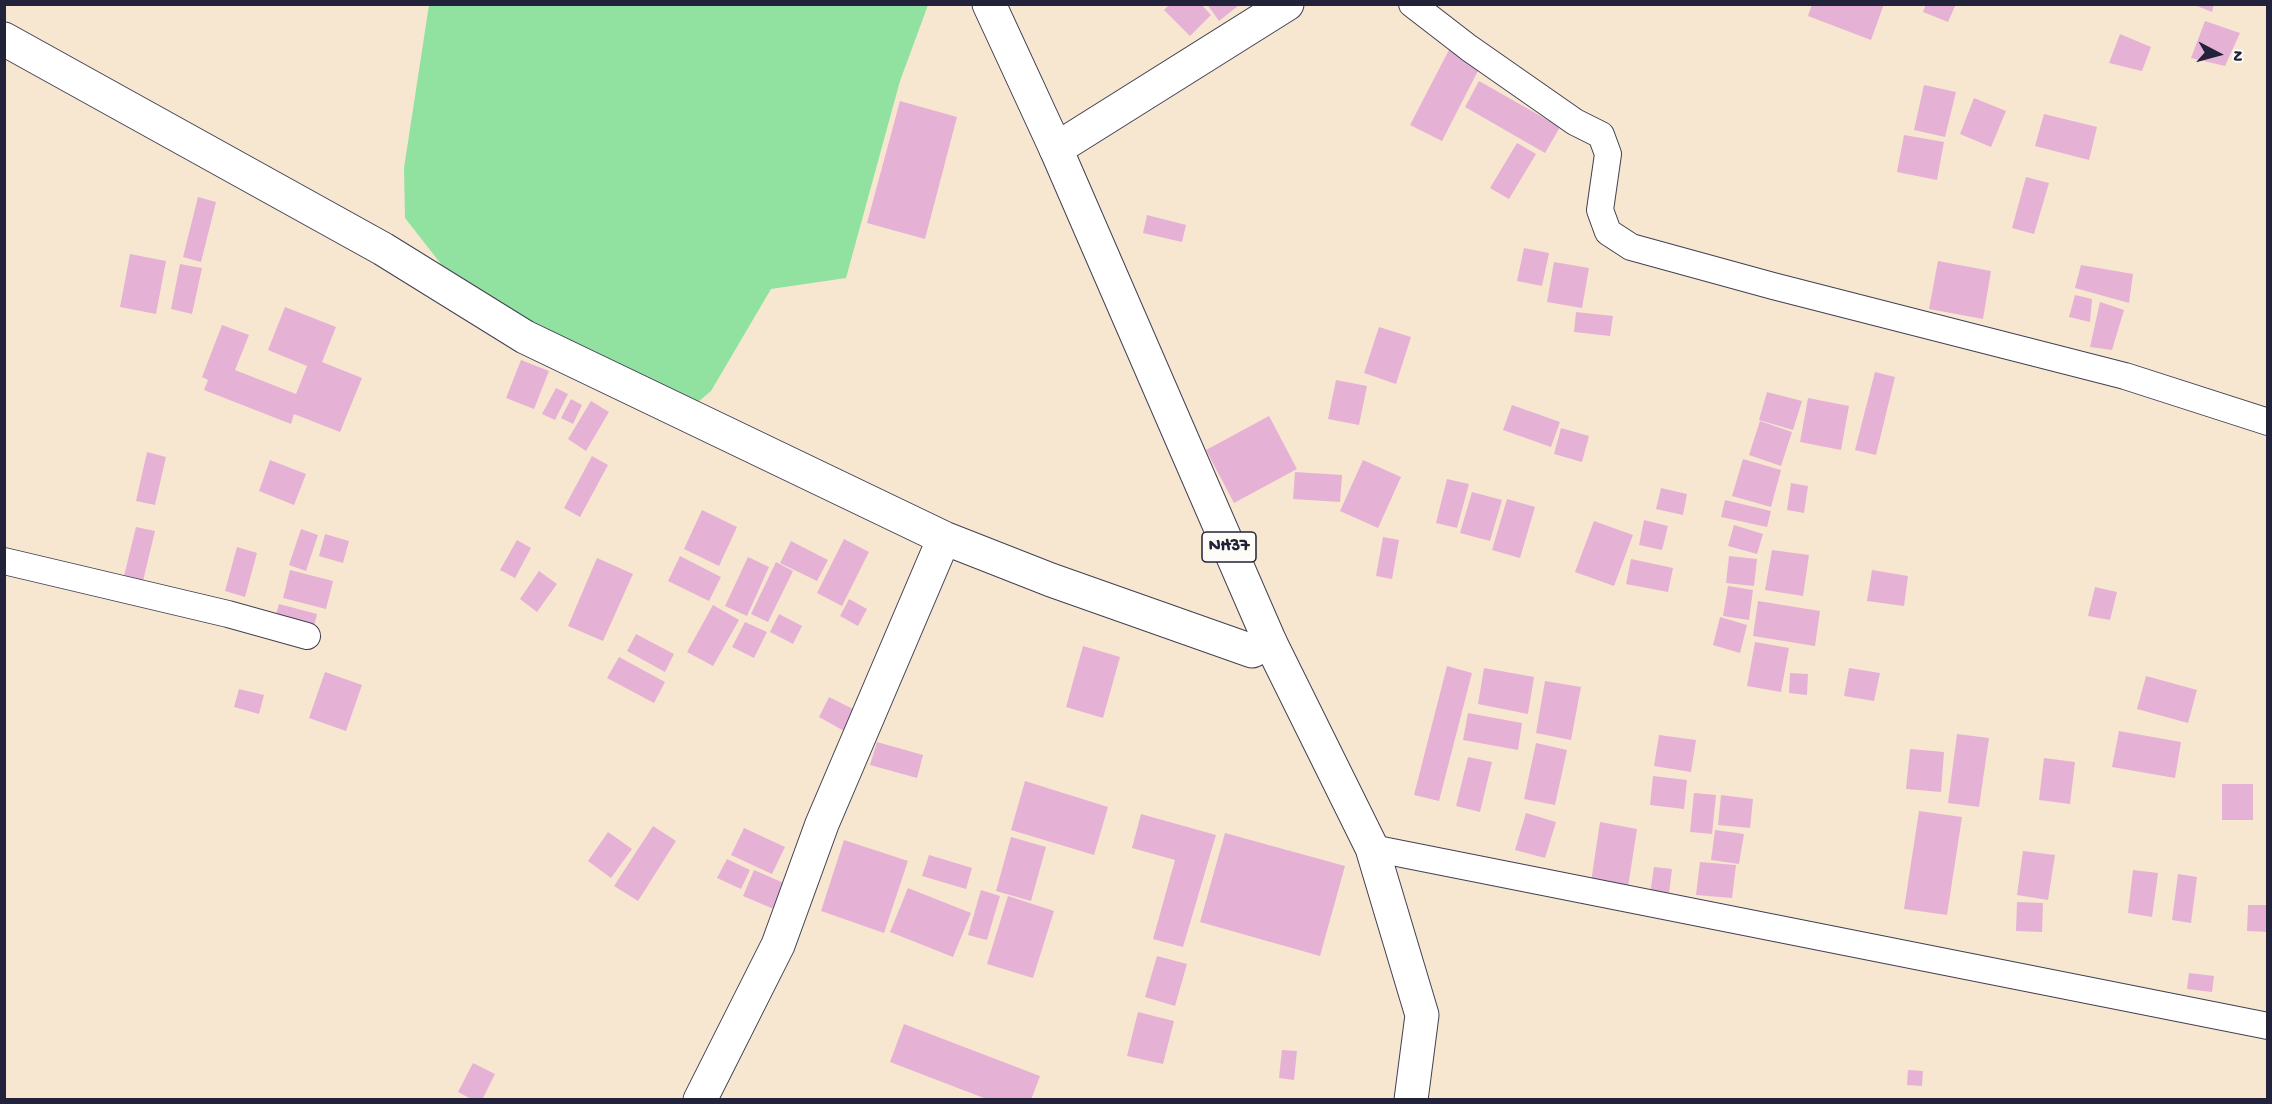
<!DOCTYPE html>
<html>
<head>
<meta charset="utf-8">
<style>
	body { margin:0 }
	#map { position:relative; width:2272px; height:1104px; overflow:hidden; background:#f7e7d1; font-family:"Gochi Hand",sans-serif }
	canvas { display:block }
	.frame { position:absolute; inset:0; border:6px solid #22223b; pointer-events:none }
	.north { position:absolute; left:2188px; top:24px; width:60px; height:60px; -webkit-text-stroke:4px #fdfcf7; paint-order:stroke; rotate:96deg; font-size:16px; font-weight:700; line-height:24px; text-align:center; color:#22223b }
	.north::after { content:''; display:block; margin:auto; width:21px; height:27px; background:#22223b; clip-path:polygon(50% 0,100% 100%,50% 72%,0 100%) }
</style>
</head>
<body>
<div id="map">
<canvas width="2272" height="1104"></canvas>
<div class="frame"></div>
<div class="north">N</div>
</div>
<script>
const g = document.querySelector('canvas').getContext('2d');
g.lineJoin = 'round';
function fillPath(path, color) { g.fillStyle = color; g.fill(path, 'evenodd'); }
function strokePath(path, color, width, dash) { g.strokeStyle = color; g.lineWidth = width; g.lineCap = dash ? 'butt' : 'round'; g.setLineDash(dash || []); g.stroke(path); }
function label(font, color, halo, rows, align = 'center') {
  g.font = font + ' "Gochi Hand",sans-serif'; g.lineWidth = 4.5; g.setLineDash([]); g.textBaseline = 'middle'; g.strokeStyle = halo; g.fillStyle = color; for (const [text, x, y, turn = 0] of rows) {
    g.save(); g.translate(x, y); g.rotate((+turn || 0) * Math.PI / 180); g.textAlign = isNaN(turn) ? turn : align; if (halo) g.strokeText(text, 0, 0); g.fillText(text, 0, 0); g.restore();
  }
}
fillPath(new Path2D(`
	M 429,5 L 928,5 L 900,81 L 846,278 L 771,289 L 711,391 L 692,407 L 519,316 L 448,273 L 405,218 L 404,168 Z`), '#91e1a0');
fillPath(new Path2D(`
	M 1170,4 L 1201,4 L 1211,15 L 1190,36 L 1164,10 Z
	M 1207,4 L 1237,4 L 1238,6 L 1219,21 Z
	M 1812,4 L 1884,4 L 1871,40 L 1808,16 Z
	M 1926,4 L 1956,4 L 1948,22 L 1923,12 Z
	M 2192,4 L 2214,4 L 2212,12 Z
	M 2205,21 L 2240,33 L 2225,66 L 2191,58 Z
	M 2120,34 L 2151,47 L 2142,71 L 2109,63 Z
	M 1451,46 L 1482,63 L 1442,141 L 1410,125 Z
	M 1479,81 L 1560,127 L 1545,153 L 1465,107 Z
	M 1924,85 L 1956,92 L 1945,137 L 1914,130 Z
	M 1974,98 L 2006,111 L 1991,147 L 1960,134 Z
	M 900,101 L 957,117 L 925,239 L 867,223 Z
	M 2044,114 L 2097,127 L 2089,160 L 2035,146 Z
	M 1904,135 L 1944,142 L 1937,180 L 1897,172 Z
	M 1517,143 L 1536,154 L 1509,199 L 1490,188 Z
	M 2026,177 L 2049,183 L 2034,234 L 2012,228 Z
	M 198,197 L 216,202 L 201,262 L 183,257 Z
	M 1147,215 L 1186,225 L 1182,242 L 1143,233 Z
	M 1524,248 L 1549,253 L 1542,286 L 1517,281 Z
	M 130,254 L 166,261 L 156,314 L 120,307 Z
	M 1938,261 L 1991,271 L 1983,319 L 1929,309 Z
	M 1554,262 L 1589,268 L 1582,308 L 1547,302 Z
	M 180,264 L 202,268 L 192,314 L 171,309 Z
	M 2081,265 L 2133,274 L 2129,303 L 2075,288 Z
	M 2075,295 L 2092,299 L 2090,322 L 2069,317 Z
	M 2100,302 L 2124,310 L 2112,350 L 2090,347 Z
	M 285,307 L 336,327 L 322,362 L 362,378 L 340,432 L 294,414 L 291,424 L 204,390 L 208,380 L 202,377 L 222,325 L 249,335 L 235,370 L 296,394 L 307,366 L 268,350 Z
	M 1576,312 L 1613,316 L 1610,336 L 1574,332 Z
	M 1379,327 L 1411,337 L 1396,384 L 1364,373 Z
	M 521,360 L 549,371 L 534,409 L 506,398 Z
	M 1875,372 L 1895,377 L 1876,455 L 1855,450 Z
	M 1336,380 L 1367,386 L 1359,425 L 1328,419 Z
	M 556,388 L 568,394 L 555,420 L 542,414 Z
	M 1767,392 L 1802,401 L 1793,430 L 1759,420 Z
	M 1808,398 L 1849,406 L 1841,450 L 1800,442 Z
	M 571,399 L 582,405 L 573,424 L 561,418 Z
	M 591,401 L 609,412 L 586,451 L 568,439 Z
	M 1512,405 L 1560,422 L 1551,447 L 1503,430 Z
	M 1269,416 L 1297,469 L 1234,503 L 1206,450 Z
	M 1760,421 L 1792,432 L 1781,466 L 1749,455 Z
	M 1561,428 L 1589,436 L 1582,462 L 1554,454 Z
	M 147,452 L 166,457 L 155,505 L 136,501 Z
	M 592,456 L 608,465 L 580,517 L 564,508 Z
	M 1743,459 L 1781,470 L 1771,507 L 1732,496 Z
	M 270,460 L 306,474 L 294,505 L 259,491 Z
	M 1363,460 L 1401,477 L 1378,528 L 1340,511 Z
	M 1295,472 L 1342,475 L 1340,502 L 1293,499 Z
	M 1447,479 L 1469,484 L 1457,528 L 1436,523 Z
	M 1791,483 L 1808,486 L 1804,513 L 1787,510 Z
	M 1661,488 L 1687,494 L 1683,515 L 1656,509 Z
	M 1472,492 L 1502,500 L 1490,541 L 1460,533 Z
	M 1507,499 L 1535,507 L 1520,558 L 1492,550 Z
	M 1725,500 L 1771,511 L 1767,527 L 1721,517 Z
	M 702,510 L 737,527 L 719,566 L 684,549 Z
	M 1644,520 L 1668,526 L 1662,550 L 1639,545 Z
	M 1594,521 L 1633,535 L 1614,586 L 1575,572 Z
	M 1734,525 L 1763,534 L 1757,554 L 1728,546 Z
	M 136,527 L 155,531 L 143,581 L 124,576 Z
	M 301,529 L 318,535 L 306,571 L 289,565 Z
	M 325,534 L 349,541 L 343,563 L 319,556 Z
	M 1383,537 L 1399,540 L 1392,579 L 1376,576 Z
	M 844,539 L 869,552 L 842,606 L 817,593 Z
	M 517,540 L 531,548 L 515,578 L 500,570 Z
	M 791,541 L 828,560 L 817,581 L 780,563 Z
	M 237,547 L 257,553 L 245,597 L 225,591 Z
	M 1772,550 L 1809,555 L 1803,596 L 1765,590 Z
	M 680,556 L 721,577 L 709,601 L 668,581 Z
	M 1729,556 L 1757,559 L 1754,586 L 1726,583 Z
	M 748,557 L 769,567 L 747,616 L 725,606 Z
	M 597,558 L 633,574 L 603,641 L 568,626 Z
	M 1631,559 L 1673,568 L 1668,592 L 1626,584 Z
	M 776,562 L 793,571 L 768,622 L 751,614 Z
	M 290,570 L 333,581 L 326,609 L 283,598 Z
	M 1872,570 L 1908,576 L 1904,606 L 1867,601 Z
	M 539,571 L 557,584 L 537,612 L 520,599 Z
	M 1728,586 L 1753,590 L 1749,620 L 1723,616 Z
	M 2095,587 L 2117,592 L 2110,620 L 2088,616 Z
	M 849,599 L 867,609 L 858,626 L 840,616 Z
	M 1758,601 L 1820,611 L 1815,646 L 1753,636 Z
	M 279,604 L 317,614 L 311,639 L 272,629 Z
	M 713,605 L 739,620 L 713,666 L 687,652 Z
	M 779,614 L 802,626 L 793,644 L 770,632 Z
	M 1720,617 L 1747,625 L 1740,653 L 1713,645 Z
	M 745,622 L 767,632 L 754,658 L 732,647 Z
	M 636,634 L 674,654 L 665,672 L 627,651 Z
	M 1755,642 L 1789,648 L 1781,692 L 1747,686 Z
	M 1083,646 L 1120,657 L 1103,718 L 1066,707 Z
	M 619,657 L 665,682 L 654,703 L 607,678 Z
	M 1447,666 L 1472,673 L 1439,801 L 1414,795 Z
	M 1484,668 L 1534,677 L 1528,714 L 1478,704 Z
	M 1849,668 L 1880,673 L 1874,701 L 1844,696 Z
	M 325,672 L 362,685 L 346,731 L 309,718 Z
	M 1790,673 L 1808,674 L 1807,695 L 1789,693 Z
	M 2146,676 L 2197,690 L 2188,723 L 2137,709 Z
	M 1545,681 L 1581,687 L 1571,740 L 1536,733 Z
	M 239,689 L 264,695 L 259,714 L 234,707 Z
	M 829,697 L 855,710 L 844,731 L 819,717 Z
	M 1468,713 L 1522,723 L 1518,750 L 1463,740 Z
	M 2119,731 L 2181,742 L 2175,778 L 2112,767 Z
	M 1957,734 L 1989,738 L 1979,807 L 1948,803 Z
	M 1659,735 L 1696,740 L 1691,772 L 1654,766 Z
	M 877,742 L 923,755 L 917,778 L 870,765 Z
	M 1536,743 L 1567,750 L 1555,805 L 1524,799 Z
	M 1910,749 L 1944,752 L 1941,792 L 1906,789 Z
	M 1468,757 L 1492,762 L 1480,812 L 1456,806 Z
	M 2044,758 L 2075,762 L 2070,804 L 2039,800 Z
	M 1653,776 L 1687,780 L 1684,809 L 1650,805 Z
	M 1025,781 L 1108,807 L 1094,855 L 1011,830 Z
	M 2222,784 L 2253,784 L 2253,820 L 2222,820 Z
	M 1694,793 L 1716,795 L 1712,834 L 1690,832 Z
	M 1721,795 L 1753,799 L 1750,828 L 1718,825 Z
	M 1919,811 L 1962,817 L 1947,915 L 1904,909 Z
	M 1526,813 L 1556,822 L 1545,858 L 1515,850 Z
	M 1141,814 L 1216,835 L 1183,947 L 1153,939 L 1175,860 L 1132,848 Z
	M 1600,822 L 1637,829 L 1628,887 L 1591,882 Z
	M 653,826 L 676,841 L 638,901 L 614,886 Z
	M 744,828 L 785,847 L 772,874 L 731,855 Z
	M 1715,830 L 1744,834 L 1739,864 L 1711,860 Z
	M 608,832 L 632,849 L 611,878 L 588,861 Z
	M 1225,833 L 1345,866 L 1320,956 L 1200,922 Z
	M 1011,837 L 1046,847 L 1031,901 L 996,891 Z
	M 844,840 L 908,861 L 884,933 L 821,911 Z
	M 2023,851 L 2055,855 L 2048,900 L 2017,895 Z
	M 929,855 L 972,868 L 966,889 L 922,876 Z
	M 727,859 L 750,870 L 741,889 L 717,878 Z
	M 1700,862 L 1736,865 L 1732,898 L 1696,895 Z
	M 1654,867 L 1672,869 L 1667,910 L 1648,908 Z
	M 754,870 L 786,884 L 776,910 L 743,896 Z
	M 2133,870 L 2158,873 L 2152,917 L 2128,913 Z
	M 2178,874 L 2197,877 L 2191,923 L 2172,920 Z
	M 908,888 L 971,913 L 953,957 L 890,932 Z
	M 981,890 L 1000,896 L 987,940 L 968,935 Z
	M 1008,896 L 1054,911 L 1033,978 L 987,964 Z
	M 2017,902 L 2043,903 L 2042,932 L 2016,931 Z
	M 2248,905 L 2268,905 L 2268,932 L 2247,931 Z
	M 1157,956 L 1187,964 L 1175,1006 L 1145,997 Z
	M 2189,973 L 2214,976 L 2212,992 L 2187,989 Z
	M 1138,1012 L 1174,1021 L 1163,1064 L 1127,1056 Z
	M 904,1024 L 1040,1076 L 1031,1100 L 989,1100 L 890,1062 Z
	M 1282,1050 L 1297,1051 L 1294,1080 L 1279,1078 Z
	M 473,1063 L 495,1074 L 482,1100 L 473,1100 L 458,1092 Z
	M 1908,1070 L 1923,1071 L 1922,1086 L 1907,1085 Z`), '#e5b2d5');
const street = new Path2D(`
	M 1412,4 L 1469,48 L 1575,122 L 1601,135 L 1608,154 L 1600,210 L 1608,232 L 1631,247 L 1773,286 L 2125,376 L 2268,422
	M 4,561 L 228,614 L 307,636
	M 1372,848 L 2268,1026`);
const secondary = new Path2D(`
	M 4,39 L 383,249 L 525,337 L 944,538 L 1051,580 L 1252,651 L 1270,642
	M 1056,149 L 1287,4
	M 700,1100 L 778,945 L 822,824 L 944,538`);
const highway = new Path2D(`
	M 989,4 L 1056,149 L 1270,642 L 1372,848 L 1422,1015 L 1411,1100`);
strokePath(street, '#424052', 28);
strokePath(secondary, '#424052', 35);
strokePath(highway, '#424052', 35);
strokePath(street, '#fff', 26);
strokePath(secondary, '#fff', 33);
strokePath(highway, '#fff', 33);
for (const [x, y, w] of [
	[1229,547,54]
]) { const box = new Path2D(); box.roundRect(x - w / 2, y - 15, w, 30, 4.5); g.fillStyle = '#fdfcf7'; g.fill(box); strokePath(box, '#22223b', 1.5); }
label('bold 18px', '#22223b', null, [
	["NH37",1229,547]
]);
</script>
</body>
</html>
